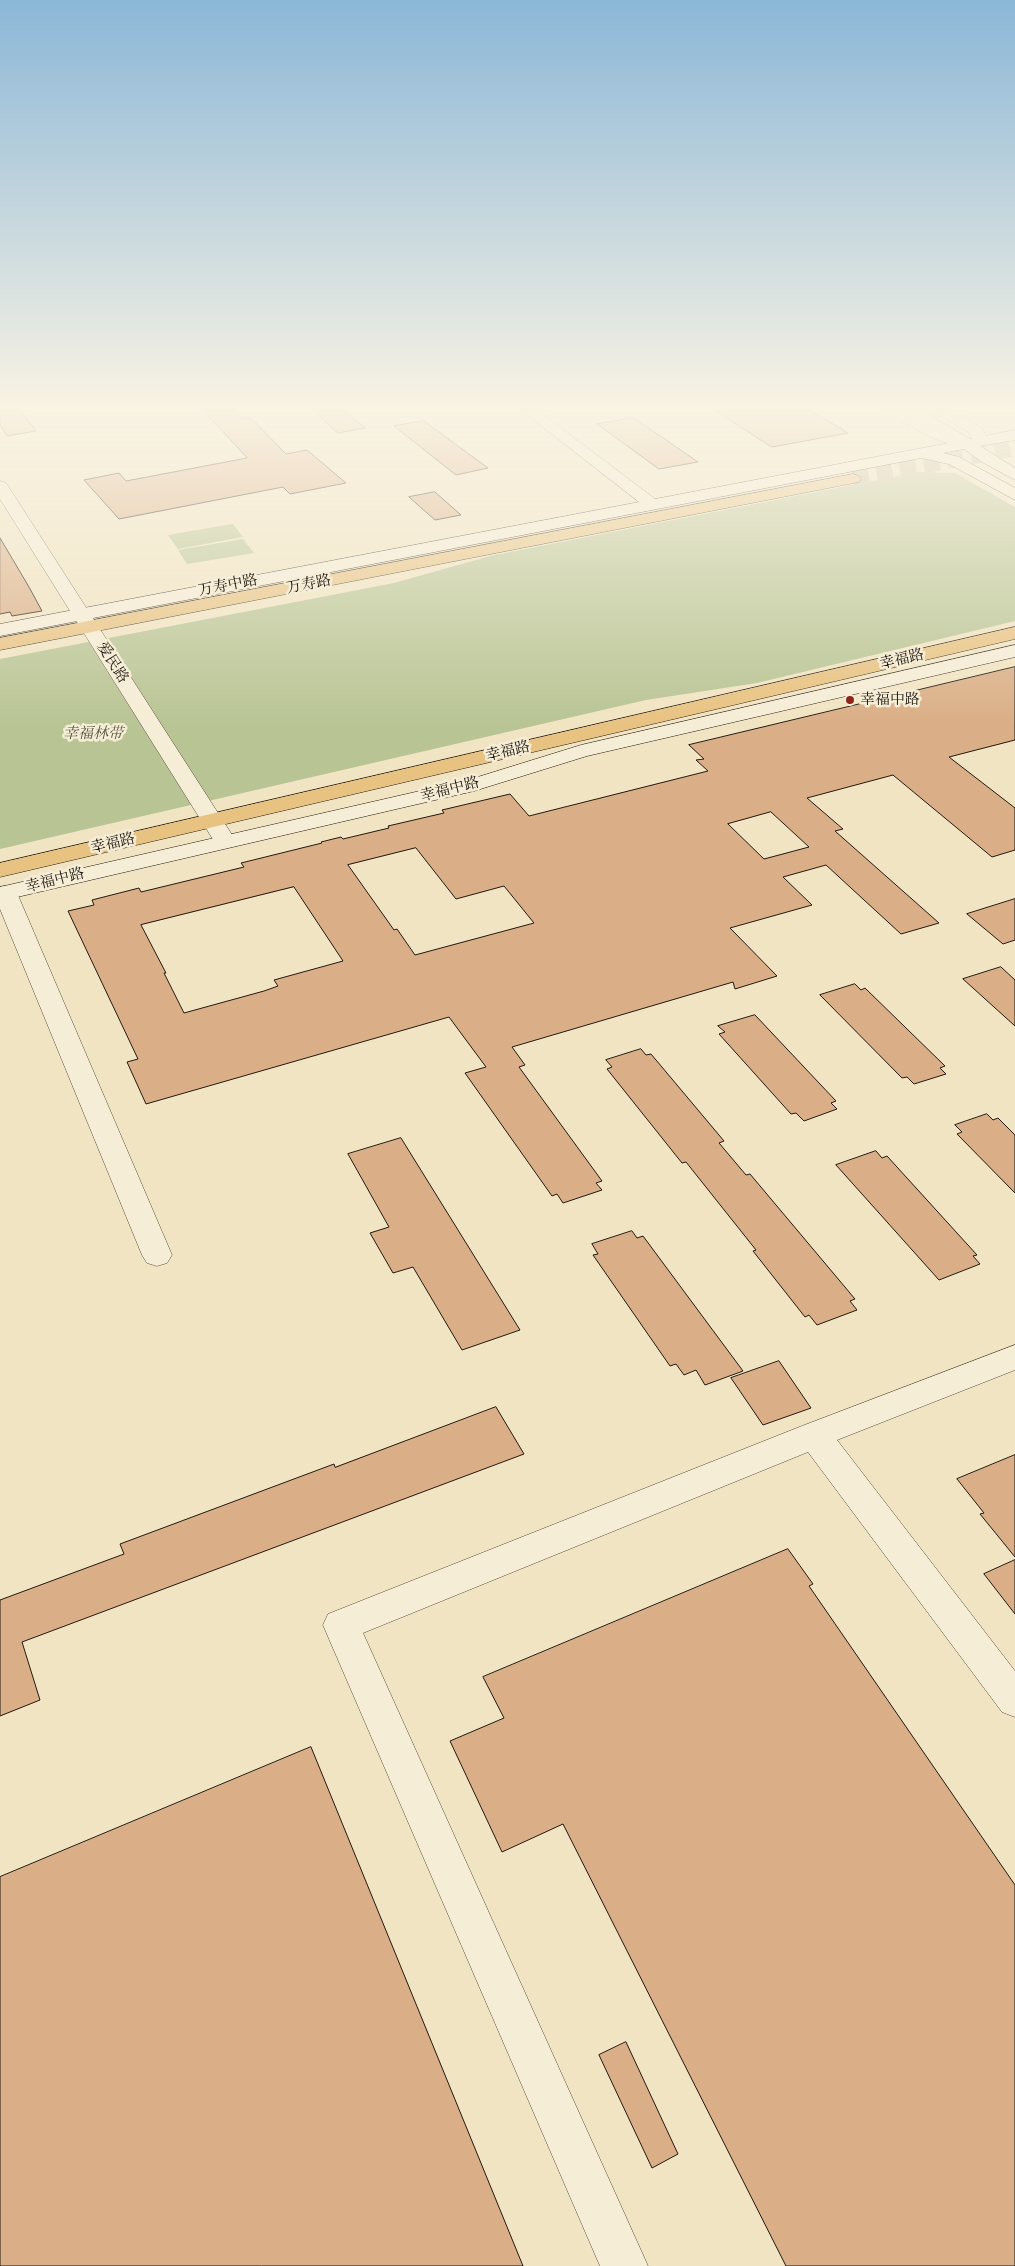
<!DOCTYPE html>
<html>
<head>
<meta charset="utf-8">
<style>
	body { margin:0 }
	canvas { display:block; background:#f1e4c2 }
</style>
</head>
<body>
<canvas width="1015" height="2266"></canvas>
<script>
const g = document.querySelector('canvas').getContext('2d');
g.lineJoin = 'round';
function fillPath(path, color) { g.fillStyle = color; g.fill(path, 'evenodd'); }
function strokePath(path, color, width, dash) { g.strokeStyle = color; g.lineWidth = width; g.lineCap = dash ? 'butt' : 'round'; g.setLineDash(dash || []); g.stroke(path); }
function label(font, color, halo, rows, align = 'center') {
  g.font = font + ' "Libre Bodoni","Noto Serif SC",serif'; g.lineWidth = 5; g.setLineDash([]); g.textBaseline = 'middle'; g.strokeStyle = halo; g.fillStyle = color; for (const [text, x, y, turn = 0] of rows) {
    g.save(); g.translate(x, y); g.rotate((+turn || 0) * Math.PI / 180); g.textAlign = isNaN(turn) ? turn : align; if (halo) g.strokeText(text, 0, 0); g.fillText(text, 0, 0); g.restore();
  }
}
fillPath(new Path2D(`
	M 918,472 L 955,473 L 1015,507 L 1015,621 L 757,683 L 646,700 L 0,849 L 0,659 L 394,583 L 490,556 Z
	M 233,524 L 243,537 L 178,549 L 168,535 Z
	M 243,539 L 254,553 L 187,564 L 178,550 Z`), '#b8c494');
const building = new Path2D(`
	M 0,410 L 20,410 L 36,431 L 7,436 L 0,425 Z
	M 203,410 L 234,410 L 242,419 L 251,418 L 286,454 L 307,450 L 346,483 L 290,494 L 283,487 L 119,519 L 84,480 L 119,473 L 126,481 L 247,458 Z
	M 314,410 L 344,410 L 365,428 L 338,433 Z
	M 715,410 L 810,410 L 848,433 L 772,447 Z
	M 634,418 L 698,462 L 659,469 L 597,424 Z
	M 424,421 L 488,468 L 456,475 L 394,426 Z
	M 435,492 L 461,515 L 435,520 L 409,497 Z
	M 0,538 L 29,587 L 42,611 L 12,616 L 10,612 L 0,614 Z
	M 1015,667 L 1015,740 L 949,757 L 1015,808 L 1015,850 L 992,857 L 893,775 L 807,798 L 843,829 L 835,831 L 939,923 L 901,934 L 826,865 L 783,877 L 812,905 L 730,928 L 777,976 L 735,989 L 733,982 L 512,1047 L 525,1065 L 519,1067 L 602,1181 L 596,1183 L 602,1190 L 563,1203 L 557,1194 L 552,1196 L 465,1073 L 486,1067 L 449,1017 L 146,1104 L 127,1062 L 138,1059 L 68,911 L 94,905 L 92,900 L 139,888 L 141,892 L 244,867 L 241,863 L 322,843 L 321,842 L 341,837 L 343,839 L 389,828 L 388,826 L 444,813 L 442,810 L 510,794 L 529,816 L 708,771 L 696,760 L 704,759 L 689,745 ZM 771,812 L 809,847 L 764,859 L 728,824 ZM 416,848 L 456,899 L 504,886 L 534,923 L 415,955 L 397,929 L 394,930 L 348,865 ZM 294,887 L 343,961 L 274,980 L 278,986 L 264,991 L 184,1013 L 164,973 L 166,973 L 141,925 Z
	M 1015,899 L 1015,940 L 1003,944 L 967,914 Z
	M 1001,967 L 1015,980 L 1015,1026 L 963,979 Z
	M 855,984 L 861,990 L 865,988 L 945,1066 L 940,1068 L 946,1074 L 914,1084 L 907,1077 L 902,1078 L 820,995 Z
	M 755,1015 L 836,1101 L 831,1103 L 837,1109 L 804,1121 L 796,1113 L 791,1114 L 719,1034 L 725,1032 L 718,1026 Z
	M 641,1049 L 646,1055 L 651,1054 L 724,1141 L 719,1143 L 746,1175 L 750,1174 L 855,1299 L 850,1301 L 857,1310 L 817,1325 L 809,1315 L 805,1317 L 753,1251 L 756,1250 L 686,1162 L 682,1163 L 607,1069 L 612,1067 L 606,1060 Z
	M 987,1114 L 993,1120 L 998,1118 L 1015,1135 L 1015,1193 L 957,1134 L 962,1132 L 955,1125 Z
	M 401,1138 L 520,1330 L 462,1350 L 413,1267 L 393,1273 L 370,1233 L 389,1227 L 348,1154 Z
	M 876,1151 L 882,1158 L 887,1156 L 977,1255 L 973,1256 L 980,1264 L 939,1280 L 836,1165 Z
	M 632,1231 L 637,1238 L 643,1236 L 743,1371 L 705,1385 L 696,1370 L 684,1375 L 676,1364 L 670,1366 L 593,1255 L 598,1254 L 592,1244 Z
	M 779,1361 L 811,1408 L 763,1425 L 731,1378 Z
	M 496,1407 L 524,1454 L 22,1642 L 40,1700 L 0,1716 L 0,1600 L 124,1554 L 120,1544 L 334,1464 L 335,1467 Z
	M 1015,1455 L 1015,1557 L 980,1514 L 984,1513 L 957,1479 Z
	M 788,1549 L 813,1584 L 809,1586 L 1015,1885 L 1015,2266 L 786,2266 L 563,1824 L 502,1852 L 450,1741 L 504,1718 L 483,1677 Z
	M 1015,1560 L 1015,1614 L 984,1574 Z
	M 311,1747 L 523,2266 L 0,2266 L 0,1877 Z
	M 626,2042 L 678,2154 L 652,2168 L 599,2055 Z`);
fillPath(building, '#daae86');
strokePath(building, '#221911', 1);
strokePath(new Path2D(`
	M 853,479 L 1015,448`), '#c8bb9f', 16, [16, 8]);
const minor = new Path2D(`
	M 521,410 L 537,410 L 659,502 L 661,505 L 659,508 L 647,508 Z
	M 886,410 L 904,410 L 948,434 L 972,439 L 970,433 L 931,410 L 949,410 L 982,428 L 988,441 L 985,444 C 955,452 932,438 905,423 C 899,419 890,416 886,410 Z
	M 5,886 L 13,888 L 17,893 L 172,1255 L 167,1263 L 157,1266 L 147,1263 L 142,1255 L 0,909 L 0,887 Z
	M 1015,1345 L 1015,1370 L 837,1440 L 1015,1671 L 1015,1717 L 1002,1712 L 808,1452 L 363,1633 L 648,2266 L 600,2266 L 323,1625 L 328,1614 L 802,1426 Z`);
const tertiary = new Path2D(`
	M 0,481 L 6,483 L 8,486 L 236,841 L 233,846 L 225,848 L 217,846 L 214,841 L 0,499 Z`);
const secondary = new Path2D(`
	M 903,410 L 921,410 L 970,439 L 1015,430 L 1015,440 L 980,446 L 1015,468 L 1015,480 L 982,462 L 964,449 L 943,453 L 959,457 L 1015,488 L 1015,500 L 949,464 L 921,458 L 0,636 L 0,624 L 954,442 Z
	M 1015,645 L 1015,657 L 587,756 L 474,791 L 0,901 L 0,887 L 468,780 L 581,745 Z`);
const primary = new Path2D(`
	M 853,474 L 859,476 L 861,479 L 859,482 L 0,650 L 0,638 Z
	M 1015,627 L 1015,639 L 0,877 L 0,863 Z`);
strokePath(minor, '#564c3d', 1);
strokePath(tertiary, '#564c3d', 1);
strokePath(secondary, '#221911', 1);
strokePath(primary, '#221911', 1);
fillPath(minor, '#f6edd7');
fillPath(tertiary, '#f6edd7');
fillPath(secondary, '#f6edd7');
fillPath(primary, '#e8c281');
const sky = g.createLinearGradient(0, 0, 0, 727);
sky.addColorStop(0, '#8bb7d7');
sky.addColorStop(0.56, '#f9f3e4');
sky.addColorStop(1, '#f9f3e400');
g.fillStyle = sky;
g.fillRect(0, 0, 1015, 727);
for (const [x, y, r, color] of [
	[850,700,5,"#8f2418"]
]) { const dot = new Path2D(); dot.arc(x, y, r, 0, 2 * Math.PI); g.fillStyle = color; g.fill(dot); strokePath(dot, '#f6edd7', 2); }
label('15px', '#221911', '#f6edd7', [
	["万寿路",309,585,-11],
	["万寿中路",228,586,-11],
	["幸福路",902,660,-13],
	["爱民路",112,663,58],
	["幸福路",508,752,-13],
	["幸福中路",450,790,-14],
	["幸福路",113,844,-13],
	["幸福中路",55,881,-14]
]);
label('15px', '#221911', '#f6edd7', [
	["幸福中路",860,700]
], 'left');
label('italic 15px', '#56553f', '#f6edd7', [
	["幸福林带",93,734]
]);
</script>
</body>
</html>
